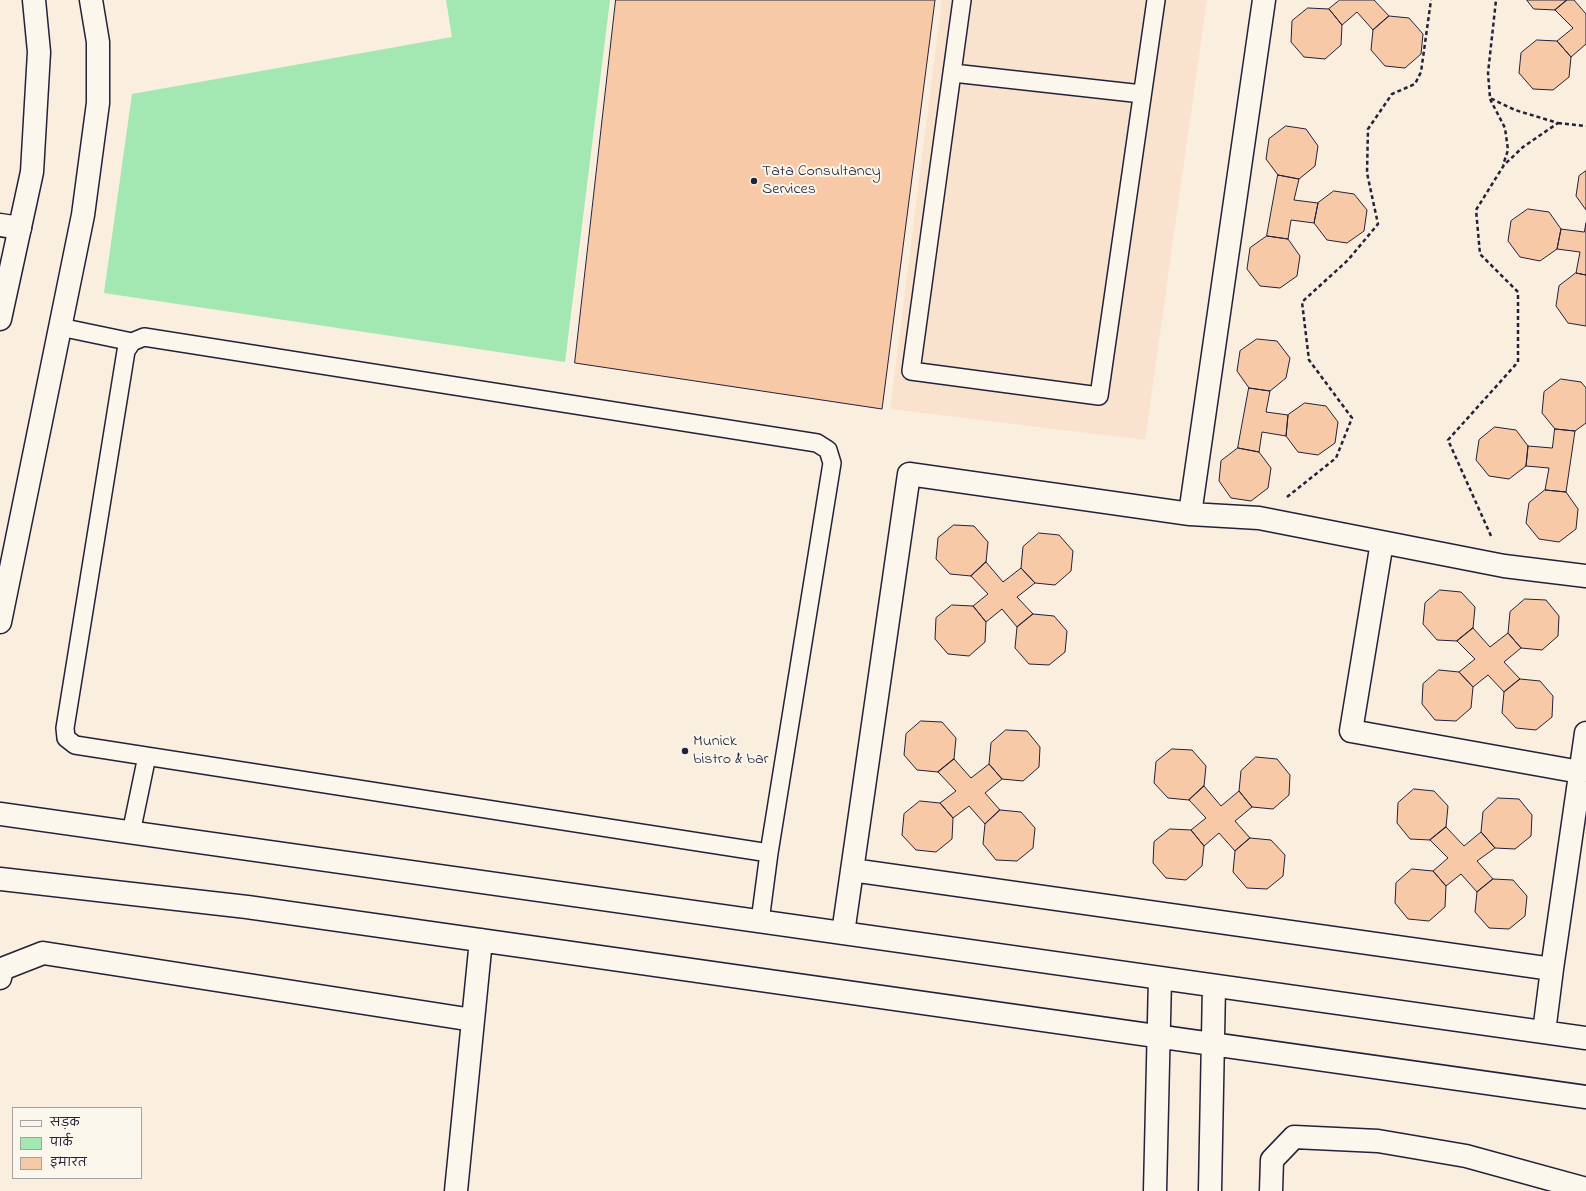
<!DOCTYPE html>
<html>
<head>
<meta charset="utf-8">
<style>
	body { margin:0 }
	#map { position:relative; width:1586px; height:1191px; overflow:hidden; background:#faeede; font-family:"Indie Flower","Playpen Sans Deva",sans-serif }
	canvas { display:block }
	.legend { position:absolute; left:12px; top:1107px; width:130px; height:72px; box-sizing:border-box; background:#fbf7ec; border:1px solid #a4a2a5; margin:0; padding:5px 7px; list-style:none; font-size:12px; color:#22223b }
	.legend li { display:flex; align-items:center; gap:8px; height:20px }
	.legend b { width:20px; border:1px solid #a4a2a5 }
</style>
</head>
<body>
<div id="map">
<canvas width="1586" height="1191"></canvas>
<ul class="legend">
<li><b style="height:5px;background:#fbf7ec"></b>सड़क</li>
<li><b style="height:11px;background:#a3e7b2"></b>पार्क</li>
<li><b style="height:11px;background:#f8c9a7"></b>इमारत</li>
</ul>
</div>
<script>
const g = document.querySelector('canvas').getContext('2d');
g.lineJoin = 'round';
function fillPath(path, color) { g.fillStyle = color; g.fill(path, 'evenodd'); }
function strokePath(path, color, width, dash) { g.strokeStyle = color; g.lineWidth = width; g.lineCap = dash ? 'butt' : 'round'; g.setLineDash(dash || []); g.stroke(path); }
function label(font, color, halo, rows, align = 'center') {
  g.font = font + ' "Indie Flower",sans-serif'; g.lineWidth = 4; g.setLineDash([]); g.textBaseline = 'middle'; g.strokeStyle = halo; g.fillStyle = color; for (const [text, x, y, turn = 0] of rows) {
    g.save(); g.translate(x, y); g.rotate((+turn || 0) * Math.PI / 180); g.textAlign = isNaN(turn) ? turn : align; if (halo) g.strokeText(text, 0, 0); g.fillText(text, 0, 0); g.restore();
  }
}
fillPath(new Path2D(`
	M 942,0 L 1207,0 L 1145,440 L 890,409 Z`), '#f9e3ce');
fillPath(new Path2D(`
	M 446,0 L 610,0 L 565,362 L 104,293 L 132,94 L 452,37 Z`), '#a3e7b2');
const building = new Path2D(`
	M 616,0 L 935,0 L 882,409 L 575,363 Z
	M 1340,0 L 1374,0 L 1389,16 L 1373,30 L 1357,12 L 1342,25 L 1329,9 Z
	M 1527,0 L 1567,0 L 1555,10 L 1534,9 Z
	M 1567,0 L 1574,0 L 1586,14 L 1586,44 L 1571,57 L 1557,41 L 1573,28 L 1555,10 Z
	M 1308,8 L 1329,9 L 1342,25 L 1341,45 L 1325,59 L 1304,57 L 1291,42 L 1292,21 Z
	M 1389,16 L 1409,18 L 1423,34 L 1421,54 L 1405,68 L 1385,66 L 1371,50 L 1373,30 Z
	M 1537,40 L 1557,41 L 1571,57 L 1569,77 L 1553,90 L 1533,89 L 1519,73 L 1521,53 Z
	M 1286,126 L 1306,129 L 1318,146 L 1315,166 L 1299,179 L 1278,175 L 1266,159 L 1269,139 Z
	M 1586,171 L 1586,210 L 1576,196 L 1579,176 Z
	M 1278,175 L 1299,179 L 1294,200 L 1318,203 L 1314,223 L 1291,220 L 1288,239 L 1267,236 Z
	M 1334,191 L 1354,194 L 1367,210 L 1364,231 L 1347,243 L 1327,240 L 1314,223 L 1318,203 Z
	M 1528,209 L 1549,212 L 1561,229 L 1557,249 L 1540,261 L 1520,257 L 1508,241 L 1511,221 Z
	M 1586,223 L 1586,275 L 1576,273 L 1580,252 L 1557,249 L 1561,229 L 1584,232 Z
	M 1267,236 L 1288,239 L 1300,256 L 1297,276 L 1280,288 L 1260,286 L 1247,269 L 1250,248 Z
	M 1576,273 L 1586,275 L 1586,326 L 1568,323 L 1556,306 L 1559,286 Z
	M 1257,339 L 1277,341 L 1290,358 L 1286,378 L 1270,391 L 1249,388 L 1237,371 L 1240,351 Z
	M 1561,379 L 1581,382 L 1586,388 L 1586,423 L 1575,431 L 1555,429 L 1542,413 L 1544,392 Z
	M 1249,388 L 1270,391 L 1266,412 L 1288,415 L 1286,436 L 1262,432 L 1259,452 L 1238,448 Z
	M 1305,403 L 1326,406 L 1338,422 L 1335,443 L 1318,455 L 1298,452 L 1286,436 L 1288,415 Z
	M 1495,427 L 1516,430 L 1528,446 L 1526,466 L 1509,479 L 1489,476 L 1476,460 L 1479,440 Z
	M 1555,429 L 1575,431 L 1566,492 L 1545,490 L 1549,468 L 1526,466 L 1528,446 L 1552,448 Z
	M 1238,448 L 1259,452 L 1271,468 L 1268,488 L 1251,501 L 1231,498 L 1219,481 L 1221,461 Z
	M 1545,490 L 1566,492 L 1578,509 L 1576,529 L 1559,542 L 1539,539 L 1526,523 L 1529,503 Z
	M 954,525 L 974,526 L 988,542 L 986,562 L 971,576 L 950,574 L 936,559 L 938,538 Z
	M 1039,533 L 1059,535 L 1073,551 L 1071,571 L 1055,585 L 1035,583 L 1021,568 L 1023,547 Z
	M 986,562 L 1003,582 L 1021,568 L 1035,583 L 1017,597 L 1033,614 L 1017,627 L 1002,609 L 986,622 L 973,606 L 988,594 L 971,576 Z
	M 1440,590 L 1461,592 L 1475,607 L 1473,628 L 1457,641 L 1437,640 L 1423,624 L 1425,603 Z
	M 1525,599 L 1546,600 L 1559,616 L 1558,636 L 1542,650 L 1521,648 L 1508,633 L 1510,612 Z
	M 952,605 L 973,606 L 986,622 L 985,642 L 969,656 L 948,654 L 935,639 L 936,618 Z
	M 1033,614 L 1054,616 L 1067,631 L 1065,652 L 1049,665 L 1029,664 L 1015,648 L 1017,627 Z
	M 1473,628 L 1490,647 L 1508,633 L 1521,648 L 1504,662 L 1520,679 L 1504,692 L 1488,675 L 1473,687 L 1459,672 L 1475,659 L 1457,641 Z
	M 1439,670 L 1459,672 L 1473,687 L 1471,708 L 1456,721 L 1435,720 L 1422,704 L 1423,684 Z
	M 1520,679 L 1540,681 L 1553,696 L 1552,717 L 1536,730 L 1516,728 L 1502,713 L 1504,692 Z
	M 921,721 L 942,722 L 956,738 L 954,759 L 938,772 L 917,770 L 904,755 L 906,734 Z
	M 1006,730 L 1027,731 L 1040,747 L 1039,767 L 1023,781 L 1002,779 L 989,764 L 991,743 Z
	M 1172,749 L 1192,750 L 1206,766 L 1204,786 L 1189,800 L 1168,798 L 1154,783 L 1156,762 Z
	M 1256,757 L 1277,759 L 1290,775 L 1289,795 L 1273,809 L 1252,807 L 1239,791 L 1241,771 Z
	M 954,759 L 971,778 L 989,764 L 1002,779 L 985,793 L 1000,810 L 985,824 L 969,806 L 953,818 L 940,803 L 956,791 L 938,772 Z
	M 1204,786 L 1221,806 L 1239,791 L 1252,807 L 1235,821 L 1250,838 L 1235,851 L 1219,833 L 1204,846 L 1191,830 L 1206,818 L 1189,800 Z
	M 1414,789 L 1434,791 L 1448,806 L 1446,827 L 1430,840 L 1410,839 L 1397,823 L 1398,803 Z
	M 1498,798 L 1519,799 L 1532,815 L 1531,836 L 1515,849 L 1495,848 L 1481,832 L 1483,812 Z
	M 920,801 L 940,803 L 953,818 L 952,839 L 936,852 L 916,850 L 902,835 L 904,814 Z
	M 1000,810 L 1021,812 L 1035,828 L 1033,848 L 1017,861 L 996,860 L 983,844 L 985,824 Z
	M 1446,827 L 1464,846 L 1481,832 L 1495,848 L 1477,861 L 1493,879 L 1477,892 L 1461,874 L 1446,886 L 1433,871 L 1448,858 L 1430,840 Z
	M 1170,829 L 1191,830 L 1204,846 L 1202,866 L 1186,880 L 1166,878 L 1153,863 L 1154,842 Z
	M 1250,838 L 1271,840 L 1285,855 L 1283,876 L 1267,889 L 1247,888 L 1233,872 L 1235,851 Z
	M 1412,869 L 1433,871 L 1446,886 L 1445,907 L 1429,921 L 1408,919 L 1395,903 L 1396,883 Z
	M 1493,879 L 1513,880 L 1527,896 L 1525,916 L 1509,929 L 1489,928 L 1475,912 L 1477,892 Z`);
fillPath(building, '#f8c9a7');
strokePath(building, '#22223b', 1);
const lane = new Path2D(`
	M 962,0 L 911,371 L 1099,396 L 1156,0
	M 953,73 L 1142,94
	M 60,327 L 132,342 L 144,337 L 817,443 L 828,450 L 832,463 L 769,853 L 75,745 L 66,738 L 65,728 L 126,351 L 132,342
	M 131,833 L 147,756
	M 760,921 L 769,853`);
const street = new Path2D(`
	M 0,225 L 20,228
	M 1190,514 L 1259,518 L 1504,566 L 1586,576
	M 1382,542 L 1351,731 L 1580,772
	M 0,814 L 1586,1038
	M 852,870 L 1552,969 L 1586,733
	M 0,879 L 247,907 L 1586,1097
	M 843,933 L 909,474 L 1190,514 L 1264,0
	M 0,978 L 2,969 L 43,953 L 473,1020
	M 1544,1032 L 1552,969
	M 456,1191 L 481,940
	M 1155,1191 L 1160,978
	M 1210,1191 L 1214,986
	M 1271,1191 L 1272,1160 L 1294,1137 L 1378,1141 L 1466,1156 L 1586,1189`);
const secondary = new Path2D(`
	M 0,319 L 32,172 L 39,52 L 34,0
	M 0,622 L 83,215 L 98,103 L 98,42 L 91,0`);
strokePath(lane, '#22223b', 20);
strokePath(street, '#22223b', 25);
strokePath(secondary, '#22223b', 25);
strokePath(new Path2D(`
	M 1490,99 L 1505,128 L 1508,150 L 1503,165
	M 1558,123 L 1586,126
	M 1287,497 L 1336,458 L 1352,418 L 1309,360 L 1302,302 L 1348,260 L 1378,224 L 1367,173 L 1368,129 L 1392,94 L 1415,84 L 1421,72 L 1431,0
	M 1491,536 L 1448,440 L 1518,362 L 1518,292 L 1480,254 L 1476,210 L 1504,165 L 1523,147 L 1558,123 L 1515,110 L 1490,98 L 1488,73 L 1496,0`), '#22223b', 2.5, [4, 3]);
strokePath(lane, '#fbf7ec', 17);
strokePath(street, '#fbf7ec', 22);
strokePath(secondary, '#fbf7ec', 22);
for (const [x, y, r, color] of [
	[754,181,4,"#22223b"],
	[685,751,4,"#22223b"]
]) { const dot = new Path2D(); dot.arc(x, y, r, 0, 2 * Math.PI); g.fillStyle = color; g.fill(dot); strokePath(dot, '#fbf7ec', 1.5); }
label('16px', '#22223b', '#fbf7ec', [
	["Tata Consultancy",762,172],
	["Services",762,190],
	["Munick",693,742],
	["bistro & bar",693,760]
], 'left');
</script>
</body>
</html>
